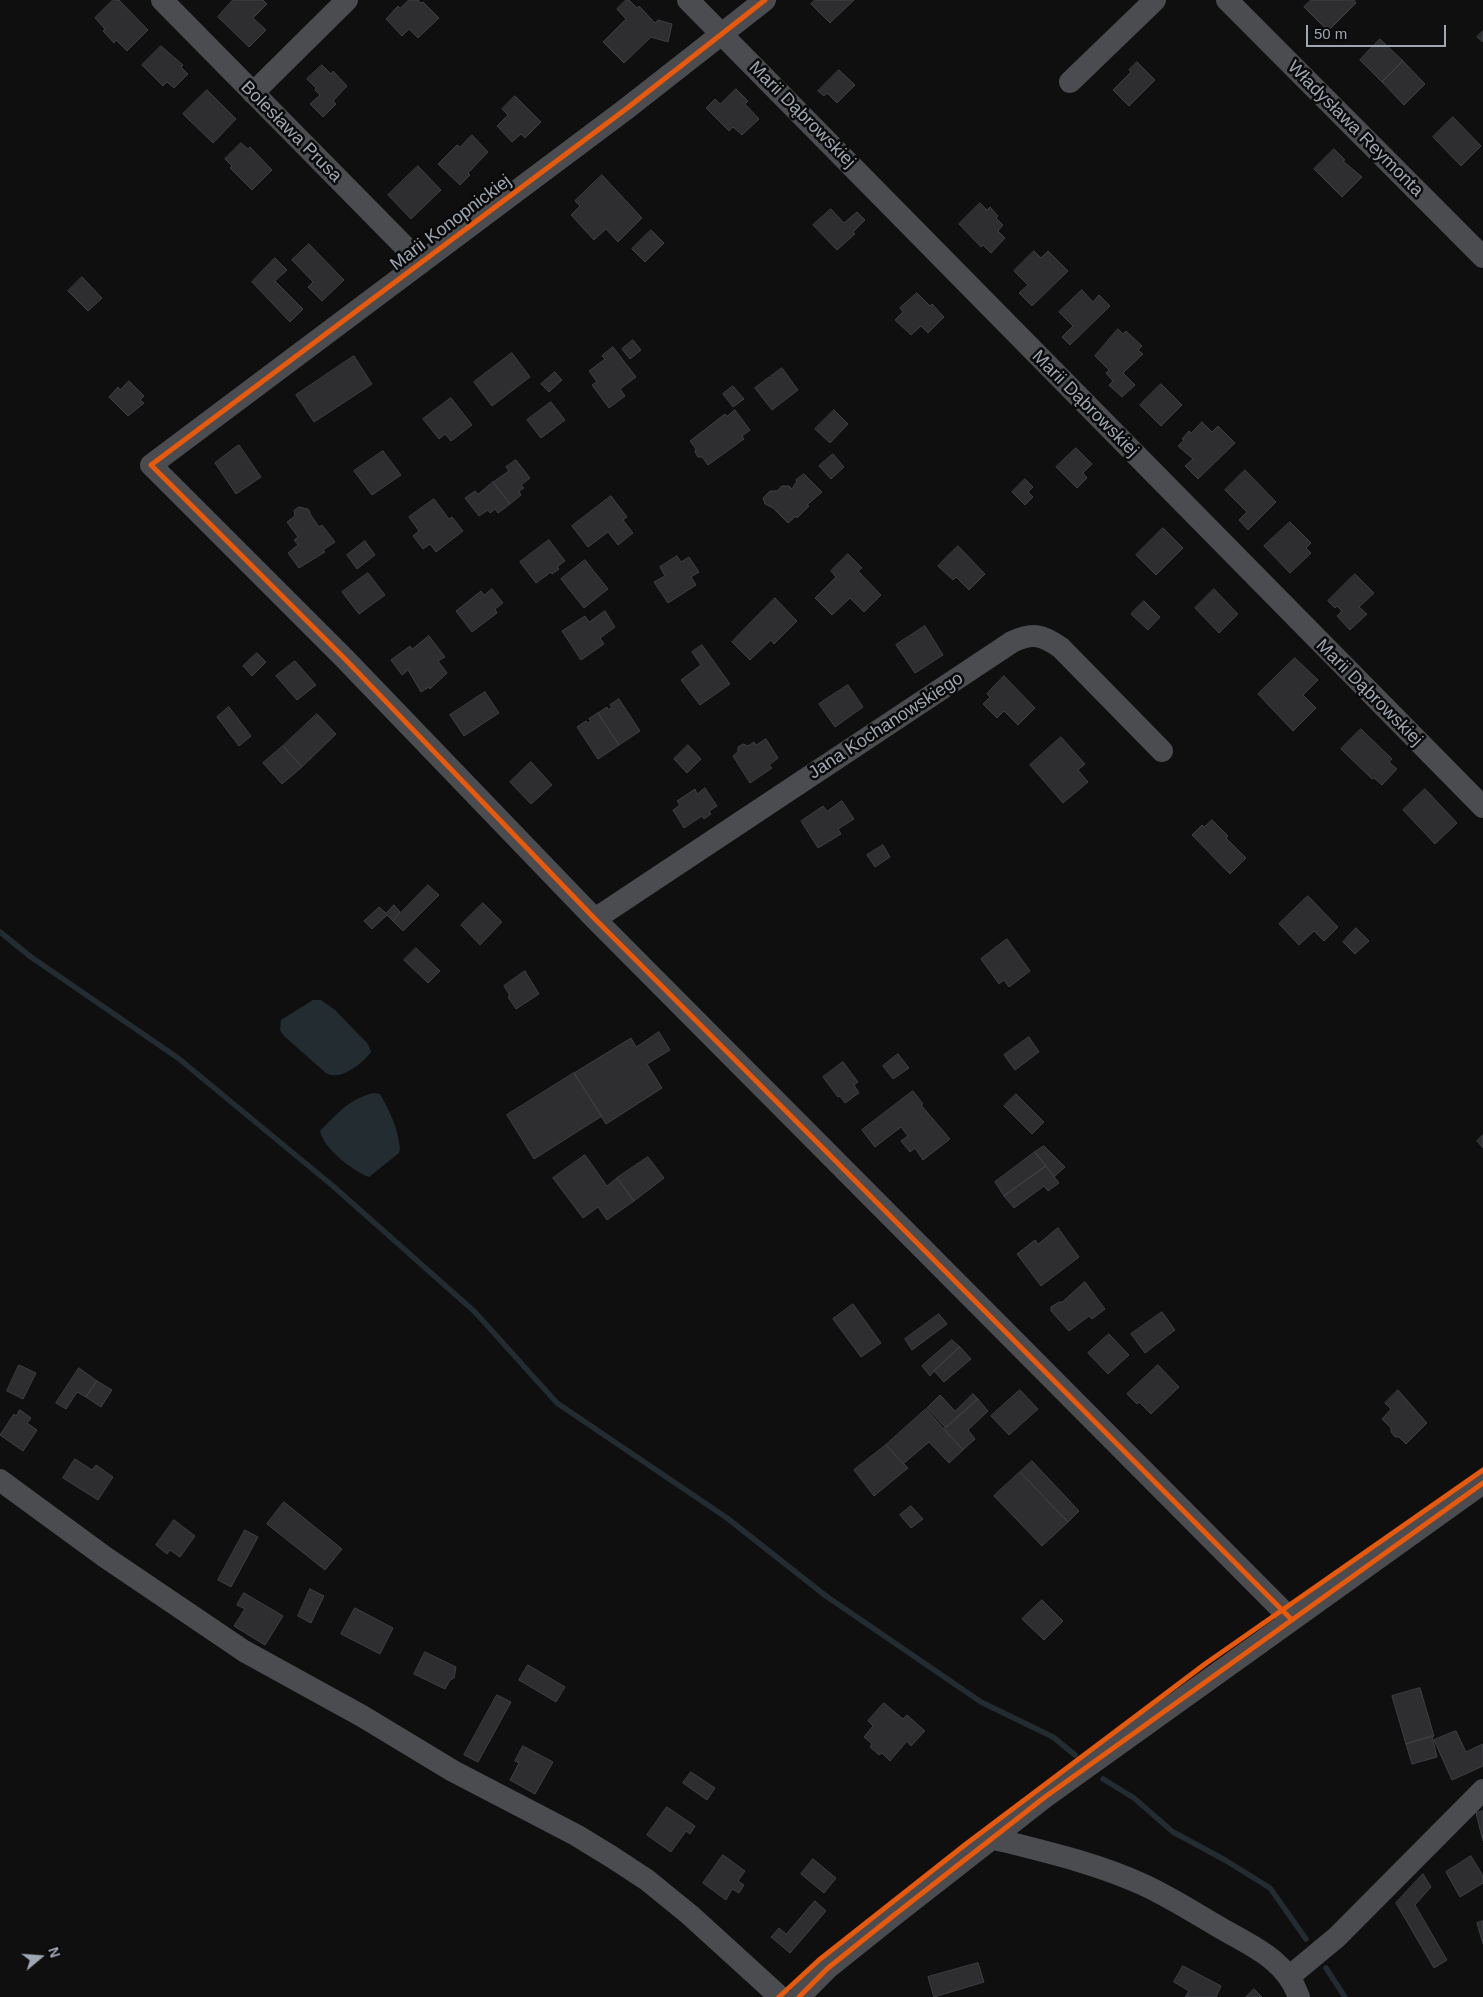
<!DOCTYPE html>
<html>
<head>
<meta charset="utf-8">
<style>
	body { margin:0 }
	#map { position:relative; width:1483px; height:1997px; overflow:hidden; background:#0f0f10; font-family:Helvetica,sans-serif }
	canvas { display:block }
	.north { position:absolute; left:15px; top:1932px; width:50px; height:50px; -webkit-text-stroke:4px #0a0a0b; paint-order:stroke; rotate:72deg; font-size:14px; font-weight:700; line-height:20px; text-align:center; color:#9fa7b2 }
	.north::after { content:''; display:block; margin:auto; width:18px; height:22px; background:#9fa7b2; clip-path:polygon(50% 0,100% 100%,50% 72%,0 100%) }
	.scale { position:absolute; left:1306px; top:25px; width:140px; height:22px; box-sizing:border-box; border:2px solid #9fa7b2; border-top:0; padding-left:6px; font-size:15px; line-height:18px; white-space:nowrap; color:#9fa7b2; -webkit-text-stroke:4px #0a0a0b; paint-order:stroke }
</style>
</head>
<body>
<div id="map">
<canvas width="1483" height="1997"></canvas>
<div class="north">N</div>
<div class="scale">50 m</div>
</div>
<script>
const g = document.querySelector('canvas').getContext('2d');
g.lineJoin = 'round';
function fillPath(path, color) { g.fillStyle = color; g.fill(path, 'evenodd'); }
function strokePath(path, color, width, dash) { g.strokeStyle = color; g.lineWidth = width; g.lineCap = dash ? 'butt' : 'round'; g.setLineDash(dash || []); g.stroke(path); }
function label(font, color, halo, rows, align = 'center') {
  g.font = font + ' Helvetica,sans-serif'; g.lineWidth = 5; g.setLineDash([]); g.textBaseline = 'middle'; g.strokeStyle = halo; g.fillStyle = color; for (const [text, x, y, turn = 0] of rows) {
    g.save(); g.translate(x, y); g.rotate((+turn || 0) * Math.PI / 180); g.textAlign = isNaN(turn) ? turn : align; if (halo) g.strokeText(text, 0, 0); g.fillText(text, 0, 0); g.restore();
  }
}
fillPath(new Path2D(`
	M 313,1000 L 321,1000 L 335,1010 L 368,1044 L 371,1052 C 363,1063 340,1082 326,1073 L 284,1036 L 280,1030 L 281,1020 Z
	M 374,1093 L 380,1094 C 390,1111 398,1129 400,1148 L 399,1153 L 369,1177 C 353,1171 323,1148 320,1131 C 337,1114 350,1098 374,1093 Z`), '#232c31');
strokePath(new Path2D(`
	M 0,932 L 31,957 L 178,1058 L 333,1186 L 475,1312 L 557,1403 L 727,1518 L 826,1596 L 981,1702 L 1053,1737 L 1075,1755
	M 1103,1779 L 1134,1798 L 1173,1832 L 1225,1860 L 1270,1888 L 1306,1939
	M 1326,1968 L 1345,1997`), '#232c31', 5.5);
const building = new Path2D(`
	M 113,0 L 119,0 L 148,30 L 127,51 L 116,40 L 114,43 L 103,31 L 105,29 L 95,18 Z
	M 233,0 L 263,0 L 267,4 L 253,18 L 266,30 L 249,47 L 218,17 Z
	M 409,0 L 418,0 L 421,3 L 423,2 L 439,18 L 418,38 L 409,29 L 402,36 L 386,19 L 398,6 L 400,8 Z
	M 626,0 L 629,0 L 637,8 L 639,6 L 655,23 L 658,20 L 672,24 L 668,42 L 651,37 L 624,63 L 603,42 L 626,19 L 617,9 Z
	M 815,0 L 854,0 L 830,23 L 811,4 Z
	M 1311,0 L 1354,0 L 1356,3 L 1328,31 L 1304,7 Z
	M 1483,31 L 1483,42 L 1477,37 Z
	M 1380,39 L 1403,61 L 1382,82 L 1360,60 Z
	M 161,46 L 183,65 L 181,67 L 188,74 L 174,88 L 167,82 L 163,86 L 142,65 Z
	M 1403,61 L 1425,84 L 1404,105 L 1382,82 Z
	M 1137,62 L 1155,80 L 1129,106 L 1113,90 L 1131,72 L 1129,70 Z
	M 322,65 L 331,74 L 333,71 L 347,86 L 333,101 L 336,104 L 323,117 L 310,104 L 320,95 L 315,90 L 316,88 L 307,79 Z
	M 839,70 L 855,85 L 837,103 L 827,93 L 824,96 L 818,91 Z
	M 736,89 L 748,101 L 745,104 L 759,119 L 742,135 L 733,127 L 729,131 L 706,108 L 715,99 L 720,104 Z
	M 207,90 L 236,119 L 213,143 L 183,114 Z
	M 515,96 L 541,122 L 525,138 L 521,134 L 512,142 L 497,126 L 508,115 L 502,109 Z
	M 1453,117 L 1481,146 L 1461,166 L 1433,137 Z
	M 472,135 L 488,152 L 468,173 L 470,175 L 460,185 L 438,164 L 457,145 L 460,147 Z
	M 241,143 L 248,149 L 250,147 L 272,170 L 252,190 L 230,168 L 232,166 L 225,159 Z
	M 1334,149 L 1345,160 L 1343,161 L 1362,177 L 1342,197 L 1314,169 Z
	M 418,166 L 441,190 L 411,219 L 388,195 Z
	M 602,175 L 642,218 L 618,242 L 606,229 L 594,240 L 571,215 L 580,206 L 575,201 Z
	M 980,203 L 987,210 L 990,207 L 998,216 L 996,218 L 1003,225 L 998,231 L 1005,238 L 991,253 L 983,245 L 981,247 L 959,224 Z
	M 831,209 L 844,223 L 857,212 L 865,220 L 853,232 L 855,234 L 837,250 L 813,225 Z
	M 651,230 L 664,243 L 645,262 L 632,249 Z
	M 309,244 L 344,280 L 322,301 L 308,287 L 313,282 L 292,260 Z
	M 1034,251 L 1041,258 L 1048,251 L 1068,271 L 1032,306 L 1019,293 L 1028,285 L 1014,271 Z
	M 275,258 L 287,270 L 275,281 L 303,309 L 290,322 L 252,282 Z
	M 82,277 L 102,298 L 88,311 L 68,291 Z
	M 1082,290 L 1093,302 L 1099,295 L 1110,306 L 1070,345 L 1062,337 L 1073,326 L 1059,312 Z
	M 917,293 L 930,306 L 932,304 L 944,317 L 928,333 L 921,326 L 911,335 L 895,320 L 903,312 L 900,308 Z
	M 1118,329 L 1123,334 L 1126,331 L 1142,346 L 1138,350 L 1143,354 L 1123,373 L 1135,385 L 1122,397 L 1109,385 L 1113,381 L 1106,373 L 1109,370 L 1095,356 Z
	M 633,340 L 641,350 L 630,359 L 622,349 Z
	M 613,347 L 636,377 L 620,389 L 625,396 L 609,408 L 592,385 L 597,382 L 589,371 L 605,359 L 602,356 Z
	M 512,353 L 530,377 L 492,406 L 474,382 Z
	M 354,356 L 372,384 L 314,422 L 296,395 Z
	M 782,368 L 798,390 L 772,410 L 755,388 Z
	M 555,372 L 562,380 L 549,392 L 541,384 Z
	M 129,381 L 144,396 L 140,400 L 144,403 L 128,416 L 109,397 L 118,387 L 120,390 Z
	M 1161,384 L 1182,405 L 1161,426 L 1140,405 Z
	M 733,386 L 744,399 L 733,407 L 723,394 Z
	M 451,398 L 472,425 L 451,441 L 445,434 L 439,439 L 423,419 Z
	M 551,402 L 565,420 L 541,438 L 527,420 Z
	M 735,410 L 750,430 L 742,436 L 744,439 L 708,465 L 702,457 L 698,457 L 695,452 L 696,449 L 690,441 L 725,414 L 727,416 Z
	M 834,410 L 848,424 L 830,443 L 815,429 Z
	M 1202,422 L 1212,432 L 1218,426 L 1235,443 L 1198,479 L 1185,466 L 1193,459 L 1178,446 L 1184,440 L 1182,439 L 1189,431 L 1191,433 Z
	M 239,445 L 261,477 L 236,494 L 215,463 Z
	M 1076,448 L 1092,464 L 1083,473 L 1087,478 L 1077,488 L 1056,467 Z
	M 383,451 L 401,475 L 372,495 L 354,471 Z
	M 833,454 L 844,467 L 831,479 L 819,466 Z
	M 516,460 L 530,478 L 521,485 L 524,488 L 519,491 L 521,495 L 510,504 L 493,482 L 509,471 L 506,467 Z
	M 1245,470 L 1276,502 L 1248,530 L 1239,520 L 1247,512 L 1225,490 Z
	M 804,474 L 822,492 L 807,505 L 809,506 L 797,518 L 796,516 L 788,523 L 773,508 L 765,504 L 763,498 L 770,491 L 777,491 L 782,486 L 789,486 L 792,489 L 797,481 L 796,480 Z
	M 1025,479 L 1033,487 L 1028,492 L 1033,497 L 1025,505 L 1012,492 Z
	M 493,482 L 510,504 L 498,513 L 495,509 L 490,513 L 488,510 L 479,516 L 465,498 L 475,491 L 478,494 Z
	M 611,496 L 627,517 L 623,520 L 633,533 L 618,545 L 608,532 L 588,547 L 572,526 Z
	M 434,499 L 449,519 L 452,517 L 463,531 L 436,552 L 430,544 L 423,549 L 413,536 L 419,531 L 409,517 Z
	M 299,507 L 308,509 L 310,512 L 310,514 L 319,527 L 322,525 L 335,542 L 323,550 L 325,552 L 299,568 L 288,553 L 298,545 L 294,540 L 298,537 L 287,522 L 295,516 L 294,511 Z
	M 1290,522 L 1311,543 L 1306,548 L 1311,553 L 1290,573 L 1264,546 Z
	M 1163,528 L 1183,548 L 1156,575 L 1136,555 Z
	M 549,540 L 565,561 L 557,567 L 559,569 L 552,574 L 551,572 L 536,583 L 520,562 Z
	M 365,541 L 375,555 L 357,569 L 347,555 Z
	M 958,546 L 985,574 L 969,590 L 956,577 L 953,580 L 938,566 Z
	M 848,554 L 862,568 L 858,571 L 881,595 L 864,612 L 850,598 L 832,615 L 815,598 L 836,577 L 831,571 Z
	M 677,556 L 681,562 L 689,557 L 699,572 L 691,577 L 696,585 L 668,603 L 654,582 L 665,576 L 660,567 Z
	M 585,560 L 608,589 L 584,608 L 561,579 Z
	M 368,573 L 385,595 L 359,614 L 342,592 Z
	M 1355,574 L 1374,593 L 1359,607 L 1367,614 L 1350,630 L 1337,616 L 1342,611 L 1337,606 L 1335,608 L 1328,601 Z
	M 492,589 L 503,603 L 495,609 L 497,613 L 472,632 L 456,611 L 481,591 L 484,595 Z
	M 1214,589 L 1238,614 L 1219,633 L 1195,608 Z
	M 775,598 L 797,621 L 774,644 L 771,640 L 750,660 L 732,642 Z
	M 1144,601 L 1160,617 L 1148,630 L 1131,614 Z
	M 605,611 L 615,627 L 600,638 L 604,644 L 581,660 L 562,631 L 585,616 L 589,622 Z
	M 925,626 L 943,655 L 915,673 L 896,645 Z
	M 429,636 L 445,657 L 438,661 L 447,673 L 430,689 L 429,687 L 421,692 L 408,670 L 402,675 L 391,660 L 410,646 L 412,649 Z
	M 702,645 L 730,684 L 700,705 L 681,680 L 701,665 L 692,652 Z
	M 257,653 L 266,662 L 252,676 L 243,666 Z
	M 1295,658 L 1318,680 L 1303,695 L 1316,708 L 1293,731 L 1258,694 Z
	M 295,661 L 316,685 L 297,700 L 276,676 Z
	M 1004,676 L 1035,708 L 1018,725 L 1004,711 L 997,718 L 983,704 L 990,697 L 987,694 Z
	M 848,685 L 863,707 L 835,727 L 819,704 Z
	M 485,692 L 499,713 L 464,736 L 450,715 Z
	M 619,699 L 640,731 L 619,745 L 598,713 L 607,707 L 608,710 L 612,707 L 610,705 Z
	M 229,707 L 251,736 L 239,746 L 217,717 Z
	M 598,713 L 619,745 L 598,759 L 577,727 L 586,721 L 588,723 L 591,721 L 589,719 Z
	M 317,714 L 336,734 L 302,767 L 283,746 Z
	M 1361,729 L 1392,759 L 1389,762 L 1397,769 L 1382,785 L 1374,778 L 1372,779 L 1341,749 Z
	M 1061,737 L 1085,764 L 1078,770 L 1088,782 L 1063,803 L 1030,765 Z
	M 766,739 L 778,758 L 769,765 L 772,768 L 750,783 L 733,756 L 738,752 L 738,747 L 743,744 L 748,746 L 754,742 L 756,745 Z
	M 688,745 L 701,759 L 687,773 L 674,759 Z
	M 283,746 L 302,767 L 282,784 L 263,763 Z
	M 531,762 L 552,785 L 531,804 L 510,782 Z
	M 705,788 L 717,806 L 709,811 L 711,814 L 704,819 L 702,816 L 684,828 L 673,810 L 680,805 L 677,801 L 695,789 L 697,794 Z
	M 1425,789 L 1457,823 L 1435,844 L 1403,810 Z
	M 842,801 L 854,819 L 838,829 L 841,834 L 818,848 L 801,821 L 823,806 L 827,811 Z
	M 1212,820 L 1228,836 L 1226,838 L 1246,858 L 1230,874 L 1192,835 L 1202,825 L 1204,827 Z
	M 883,845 L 890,857 L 875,867 L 867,855 Z
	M 428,885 L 439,895 L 403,931 L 393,921 Z
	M 1308,896 L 1338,927 L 1324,941 L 1314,931 L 1299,945 L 1279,924 Z
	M 483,903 L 502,922 L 480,945 L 461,925 Z
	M 394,905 L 400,912 L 393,921 L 387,915 L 372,929 L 364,921 L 379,907 L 386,913 Z
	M 1356,928 L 1369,941 L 1355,954 L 1343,942 Z
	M 1007,939 L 1030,971 L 1009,987 L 1004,980 L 999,984 L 981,959 Z
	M 416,948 L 440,971 L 428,983 L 404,960 Z
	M 525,971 L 539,994 L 516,1009 L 508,997 L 510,996 L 504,986 Z
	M 659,1032 L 670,1050 L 647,1064 L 662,1088 L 606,1124 L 574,1073 L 631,1038 L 636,1047 Z
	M 1029,1037 L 1039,1052 L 1015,1070 L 1004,1055 Z
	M 898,1054 L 909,1068 L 893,1079 L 883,1066 Z
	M 843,1062 L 858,1082 L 854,1085 L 859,1093 L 845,1103 L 840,1096 L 838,1097 L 823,1077 Z
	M 574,1073 L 602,1116 L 534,1159 L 507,1115 Z
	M 913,1091 L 923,1104 L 921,1105 L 950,1139 L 923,1160 L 915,1148 L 910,1152 L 901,1141 L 908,1136 L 901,1127 L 875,1147 L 862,1130 Z
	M 1016,1094 L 1044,1122 L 1032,1134 L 1004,1106 Z
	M 1483,1135 L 1483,1148 L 1477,1141 Z
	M 1044,1146 L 1065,1167 L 1054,1177 L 1035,1152 Z
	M 1035,1152 L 1046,1166 L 1004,1196 L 995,1182 Z
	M 585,1155 L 607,1186 L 617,1178 L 634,1201 L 607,1220 L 598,1207 L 583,1218 L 553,1178 Z
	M 648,1157 L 664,1178 L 634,1201 L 617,1178 Z
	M 1046,1166 L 1059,1183 L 1048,1191 L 1044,1186 L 1014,1208 L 1004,1196 Z
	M 1058,1228 L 1079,1257 L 1041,1286 L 1017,1254 L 1035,1240 L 1038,1244 Z
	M 1085,1282 L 1105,1309 L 1092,1319 L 1089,1316 L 1069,1331 L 1051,1311 L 1051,1307 L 1059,1302 L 1062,1302 Z
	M 853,1304 L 881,1343 L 861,1357 L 833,1319 Z
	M 1162,1312 L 1175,1330 L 1145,1353 L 1131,1334 Z
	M 939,1314 L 947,1324 L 912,1350 L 905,1339 Z
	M 1109,1334 L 1129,1355 L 1108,1374 L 1088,1353 Z
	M 952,1340 L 960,1347 L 934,1371 L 930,1376 L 922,1366 Z
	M 960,1347 L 971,1359 L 944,1382 L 934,1371 Z
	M 19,1365 L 36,1373 L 23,1399 L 7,1391 Z
	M 1158,1365 L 1179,1387 L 1151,1414 L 1139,1402 L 1137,1404 L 1127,1394 Z
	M 79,1368 L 97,1381 L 86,1397 L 77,1392 L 66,1409 L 56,1403 Z
	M 97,1381 L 112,1390 L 101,1407 L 86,1397 Z
	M 1020,1390 L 1038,1409 L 1009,1435 L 991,1416 Z
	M 1398,1390 L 1427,1423 L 1406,1444 L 1399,1437 L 1395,1437 L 1391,1432 L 1391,1428 L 1382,1419 L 1391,1409 L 1385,1403 Z
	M 973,1394 L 978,1399 L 946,1428 L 927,1408 L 940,1395 L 955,1411 Z
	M 978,1399 L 988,1411 L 968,1430 L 975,1439 L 963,1450 L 944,1429 Z
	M 926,1409 L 963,1450 L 949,1463 L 929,1442 L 903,1464 L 886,1445 Z
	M 20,1410 L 31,1418 L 27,1423 L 37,1430 L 23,1451 L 0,1435 L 14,1414 L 16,1416 Z
	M 886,1445 L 908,1468 L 874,1496 L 854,1470 Z
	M 75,1459 L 92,1470 L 96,1465 L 113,1477 L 98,1500 L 63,1478 Z
	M 1032,1461 L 1079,1511 L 1068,1522 L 1020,1472 Z
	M 1020,1472 L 1068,1522 L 1042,1546 L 994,1496 Z
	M 284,1502 L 342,1549 L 325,1570 L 267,1524 Z
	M 911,1506 L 923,1519 L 911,1528 L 900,1515 Z
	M 174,1520 L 195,1536 L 180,1557 L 170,1550 L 167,1554 L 156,1545 Z
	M 245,1530 L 258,1537 L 231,1587 L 218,1580 Z
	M 310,1589 L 324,1596 L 311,1623 L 298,1616 Z
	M 244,1593 L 283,1616 L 265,1645 L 234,1626 L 245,1609 L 237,1605 Z
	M 1042,1600 L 1063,1621 L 1044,1640 L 1022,1619 Z
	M 355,1608 L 393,1628 L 380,1654 L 341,1634 Z
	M 425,1652 L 456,1667 L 454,1678 L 450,1680 L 445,1689 L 414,1674 Z
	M 528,1665 L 565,1687 L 556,1702 L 519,1680 Z
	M 1420,1688 L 1434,1736 L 1406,1744 L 1392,1696 Z
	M 497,1695 L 511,1702 L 478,1762 L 464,1755 Z
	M 884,1703 L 903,1719 L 907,1715 L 925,1731 L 911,1746 L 907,1741 L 890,1761 L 882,1753 L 879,1755 L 870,1747 L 872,1744 L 864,1737 L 873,1726 L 868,1721 Z
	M 1456,1731 L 1466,1752 L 1483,1744 L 1483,1766 L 1452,1780 L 1434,1740 Z
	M 1432,1736 L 1437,1757 L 1412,1764 L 1406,1744 Z
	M 523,1746 L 553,1762 L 535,1794 L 510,1780 L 519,1763 L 515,1761 Z
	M 691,1772 L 715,1788 L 707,1800 L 683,1783 Z
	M 667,1807 L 695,1826 L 690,1834 L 686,1831 L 671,1852 L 647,1835 Z
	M 1483,1811 L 1483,1841 L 1476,1813 Z
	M 723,1855 L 745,1871 L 738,1881 L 744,1885 L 739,1893 L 732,1889 L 726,1900 L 703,1883 Z
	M 1471,1856 L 1483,1876 L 1483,1883 L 1460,1897 L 1446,1872 Z
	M 813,1859 L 836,1878 L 824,1893 L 801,1874 Z
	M 1423,1874 L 1431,1887 L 1415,1905 L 1447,1960 L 1434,1968 L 1396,1903 Z
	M 815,1901 L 826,1911 L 790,1953 L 771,1937 L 779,1928 L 786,1934 Z
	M 1483,1921 L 1483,1944 L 1477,1923 Z
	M 978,1963 L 984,1982 L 934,1997 L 928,1977 Z
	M 1183,1966 L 1221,1986 L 1216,1997 L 1185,1997 L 1189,1991 L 1174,1982 Z
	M 1254,1989 L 1262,1997 L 1246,1997 Z`);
fillPath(building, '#2e2e30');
strokePath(building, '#3e4044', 1);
strokePath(new Path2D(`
	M 162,0 L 421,263
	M 688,0 L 1483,807
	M 765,0 L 626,109 L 151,465 L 345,659 L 595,919 L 1291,1619
	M 1227,0 L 1483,257
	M 1070,82 L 1155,0
	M 253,93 L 347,0
	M 595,919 L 1012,642 C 1033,632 1043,635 1061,648 L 1162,751
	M 0,1480 L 105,1557 L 244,1651 L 362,1716 L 453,1771 L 576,1835 L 612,1857 L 647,1880 L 690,1915 L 780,1997
	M 991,1838 C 1043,1851 1096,1863 1144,1885 C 1172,1898 1198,1915 1224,1930 C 1256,1948 1286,1961 1299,1997
	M 1290,1976 L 1337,1937 L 1483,1790
	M 799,1997 L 828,1968 L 893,1916 L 1045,1797 L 1483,1483`), '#4a4c4f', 22);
strokePath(new Path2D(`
	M 765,0 L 626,109 L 151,465 L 345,659 L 595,919 L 1291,1619
	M 779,1997 L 819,1960 L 966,1844 L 1205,1664 L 1483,1470
	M 799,1997 L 828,1968 L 893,1916 L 1045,1797 L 1483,1483`), '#e8590c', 5);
label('18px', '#9fa7b2', '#0a0a0b', [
	["Marii Dąbrowskiej",802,115,45],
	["Władysława Reymonta",1355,129,45],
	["Bolesława Prusa",291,132,45],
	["Marii Konopnickiej",451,223,-37],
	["Marii Dąbrowskiej",1085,404,45],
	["Marii Dąbrowskiej",1369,693,45],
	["Jana Kochanowskiego",886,726,-33]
]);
</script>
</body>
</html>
